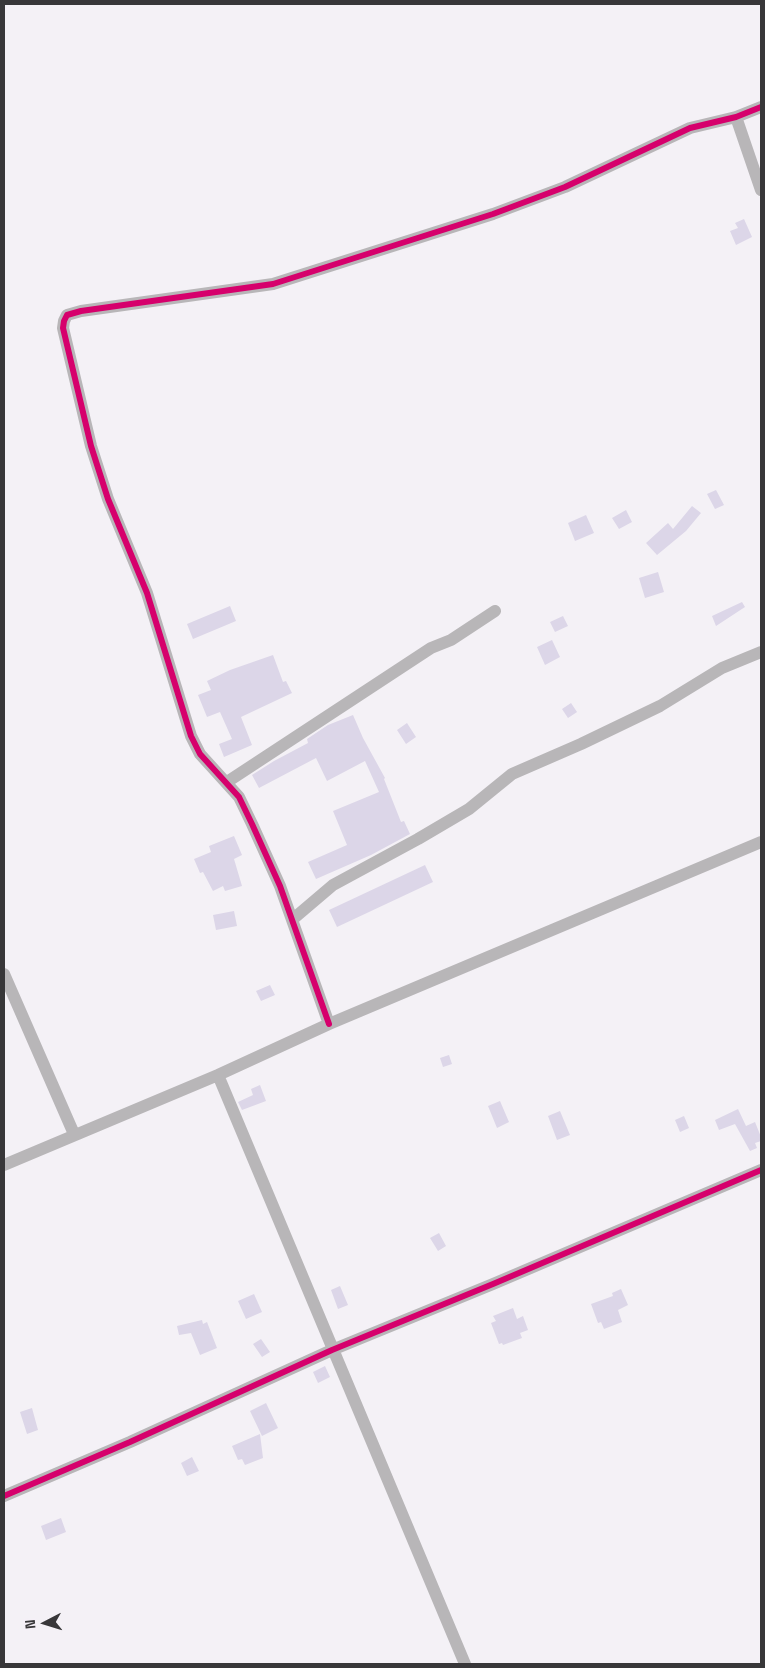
<!DOCTYPE html>
<html>
<head>
<meta charset="utf-8">
<style>
	body { margin:0 }
	#map { position:relative; width:765px; height:1668px; overflow:hidden; background:#f4f1f6; font-family:"Space Grotesk",sans-serif }
	canvas { display:block }
	.frame { position:absolute; inset:0; border:5px solid #383739; pointer-events:none }
	.north { position:absolute; left:20px; top:1598px; width:50px; height:50px; -webkit-text-stroke:4px #f5f0f7; paint-order:stroke; rotate:265deg; font-size:14px; font-weight:700; line-height:20px; text-align:center; color:#383739 }
	.north::after { content:''; display:block; margin:auto; width:18px; height:22px; background:#383739; clip-path:polygon(50% 0,100% 100%,50% 72%,0 100%) }
</style>
</head>
<body>
<div id="map">
<canvas width="765" height="1668"></canvas>
<div class="frame"></div>
<div class="north">N</div>
</div>
<script>
const g = document.querySelector('canvas').getContext('2d');
g.lineJoin = 'round';
function fillPath(path, color) { g.fillStyle = color; g.fill(path, 'evenodd'); }
function strokePath(path, color, width, dash) { g.strokeStyle = color; g.lineWidth = width; g.lineCap = dash ? 'butt' : 'round'; g.setLineDash(dash || []); g.stroke(path); }
fillPath(new Path2D(`
	M 744,219 L 752,237 L 736,245 L 730,231 L 738,228 L 735,223 Z
	M 716,490 L 724,505 L 715,509 L 707,494 Z
	M 692,506 L 701,513 L 686,531 L 657,555 L 646,543 L 668,523 L 673,529 Z
	M 626,510 L 632,522 L 619,529 L 612,518 Z
	M 586,515 L 594,533 L 575,541 L 568,523 Z
	M 658,572 L 664,592 L 645,598 L 639,578 Z
	M 742,602 L 745,607 L 716,626 L 712,616 Z
	M 230,606 L 236,621 L 193,639 L 187,624 Z
	M 563,616 L 568,626 L 555,632 L 550,622 Z
	M 552,640 L 560,657 L 545,665 L 537,647 Z
	M 273,655 L 283,682 L 286,681 L 292,693 L 241,717 L 252,745 L 224,757 L 219,744 L 232,739 L 220,712 L 207,717 L 198,695 L 211,690 L 207,681 L 230,670 Z
	M 571,703 L 577,712 L 568,718 L 562,709 Z
	M 353,715 L 363,738 L 385,778 L 384,779 L 401,822 L 404,821 L 410,834 L 371,855 L 316,879 L 308,862 L 347,845 L 333,811 L 379,792 L 365,761 L 327,781 L 316,758 L 259,788 L 252,775 L 274,761 L 308,743 L 307,739 L 328,725 Z
	M 407,723 L 416,737 L 406,744 L 397,730 Z
	M 234,836 L 242,855 L 234,859 L 242,886 L 225,891 L 223,886 L 213,891 L 203,872 L 200,873 L 194,859 L 211,852 L 209,846 Z
	M 425,865 L 433,882 L 337,927 L 329,910 Z
	M 234,911 L 237,926 L 216,930 L 213,915 Z
	M 270,985 L 275,995 L 261,1001 L 256,991 Z
	M 449,1055 L 452,1064 L 443,1067 L 440,1058 Z
	M 260,1085 L 266,1101 L 242,1110 L 238,1102 L 253,1095 L 251,1089 Z
	M 500,1101 L 509,1122 L 497,1128 L 488,1106 Z
	M 738,1109 L 746,1126 L 755,1122 L 761,1137 L 761,1141 L 755,1143 L 757,1148 L 750,1151 L 735,1124 L 719,1130 L 715,1120 Z
	M 560,1111 L 570,1135 L 557,1140 L 548,1116 Z
	M 684,1116 L 689,1128 L 680,1132 L 675,1120 Z
	M 439,1233 L 446,1246 L 438,1251 L 430,1238 Z
	M 340,1286 L 348,1305 L 338,1309 L 331,1290 Z
	M 621,1289 L 628,1305 L 618,1310 L 622,1322 L 604,1329 L 601,1322 L 598,1323 L 591,1304 L 613,1296 L 612,1293 Z
	M 254,1294 L 262,1312 L 246,1319 L 238,1301 Z
	M 513,1308 L 517,1319 L 523,1316 L 528,1330 L 520,1333 L 522,1338 L 503,1345 L 502,1343 L 499,1344 L 491,1323 L 496,1321 L 493,1316 Z
	M 202,1320 L 203,1324 L 207,1322 L 217,1348 L 200,1355 L 191,1333 L 179,1335 L 177,1326 Z
	M 261,1339 L 270,1352 L 262,1357 L 253,1344 Z
	M 325,1366 L 330,1377 L 318,1383 L 313,1372 Z
	M 266,1403 L 278,1428 L 262,1436 L 250,1411 Z
	M 32,1408 L 38,1430 L 27,1434 L 20,1412 Z
	M 260,1434 L 263,1458 L 245,1465 L 242,1459 L 238,1460 L 232,1446 Z
	M 192,1457 L 199,1471 L 187,1476 L 181,1463 Z
	M 61,1518 L 66,1532 L 46,1540 L 41,1526 Z`), '#dcd6e8');
strokePath(new Path2D(`
	M 736,117 L 761,190
	M 227,782 L 431,648 L 451,640 L 495,611
	M 293,919 L 333,885 L 418,839 L 469,809 L 512,774 L 581,744 L 660,706 L 722,668 L 761,652
	M 4,974 L 74,1134
	M 329,1024 L 280,886 L 252,824 L 239,797 L 200,754 L 191,736 L 147,593 L 108,499 L 91,446 L 63,328 L 64,321 L 67,315 L 81,311 L 273,284 L 493,214 L 565,187 L 690,128 L 736,117 L 761,107
	M 218,1075 L 465,1664
	M 4,1165 L 218,1075 L 329,1024 L 761,842
	M 4,1496 L 130,1442 L 332,1350 L 493,1284 L 761,1170`), '#b8b6b8', 12);
strokePath(new Path2D(`
	M 329,1024 L 280,886 L 252,824 L 239,797 L 200,754 L 191,736 L 147,593 L 108,499 L 91,446 L 63,328 L 64,321 L 67,315 L 81,311 L 273,284 L 493,214 L 565,187 L 690,128 L 736,117 L 761,107
	M 4,1496 L 130,1442 L 332,1350 L 493,1284 L 761,1170`), '#d6006c', 6);
</script>
</body>
</html>
